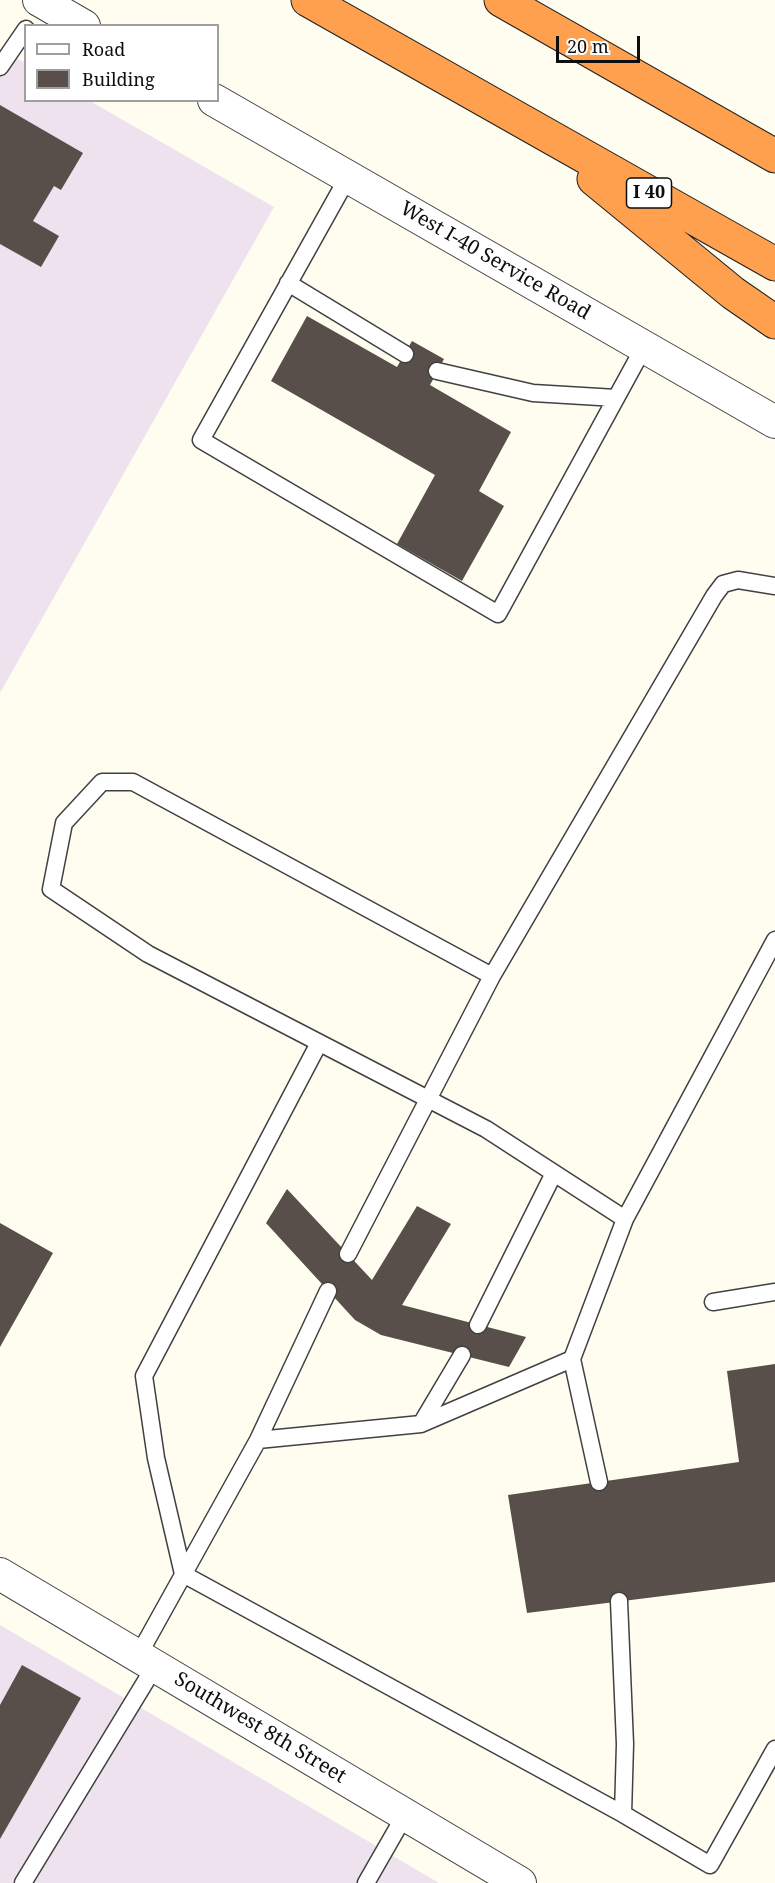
<!DOCTYPE html>
<html>
<head>
<meta charset="utf-8">
<style>
	body { margin:0 }
	#map { position:relative; width:775px; height:1883px; overflow:hidden; background:#fffcf0; font-family:"Noto Serif",serif }
	canvas { display:block }
	.legend { position:absolute; left:24px; top:24px; width:195px; height:78px; box-sizing:border-box; background:#fff; border:2px solid #9f9f9f; margin:0; padding:8px 10px; list-style:none; font-size:18px; color:#0e0e0e }
	.legend li { display:flex; align-items:center; gap:12px; height:30px }
	.legend b { width:30px; border:2px solid #9f9f9f }
	.scale { position:absolute; left:556px; top:36px; width:84px; height:27px; box-sizing:border-box; border:3px solid #0e0e0e; border-top:0; padding-left:8px; font-size:18px; line-height:21px; white-space:nowrap; color:#0e0e0e; -webkit-text-stroke:4px #fff; paint-order:stroke }
</style>
</head>
<body>
<div id="map">
<canvas width="775" height="1883"></canvas>
<ul class="legend">
<li><b style="height:8px;background:#fff"></b>Road</li>
<li><b style="height:16px;background:#584f4a"></b>Building</li>
</ul>
<div class="scale">20 m</div>
</div>
<script>
const g = document.querySelector('canvas').getContext('2d');
g.lineJoin = 'round';
function fillPath(path, color) { g.fillStyle = color; g.fill(path, 'evenodd'); }
function strokePath(path, color, width, dash) { g.strokeStyle = color; g.lineWidth = width; g.lineCap = dash ? 'butt' : 'round'; g.setLineDash(dash || []); g.stroke(path); }
function label(font, color, halo, rows, align = 'center') {
  g.font = font + ' "Noto Serif",serif'; g.lineWidth = 6; g.setLineDash([]); g.textBaseline = 'middle'; g.strokeStyle = halo; g.fillStyle = color; for (const [text, x, y, turn = 0] of rows) {
    g.save(); g.translate(x, y); g.rotate((+turn || 0) * Math.PI / 180); g.textAlign = isNaN(turn) ? turn : align; if (halo) g.strokeText(text, 0, 0); g.fillText(text, 0, 0); g.restore();
  }
}
fillPath(new Path2D(`
	M 0,49 L 25,63 L 26,100 L 90,101 L 274,207 L 0,693 Z
	M 0,1625 L 439,1883 L 0,1883 Z`), '#ede2ee');
fillPath(new Path2D(`
	M 0,105 L 83,153 L 61,190 L 54,186 L 33,221 L 59,236 L 41,267 L 0,244 Z
	M 307,316 L 397,367 L 412,341 L 444,359 L 430,385 L 511,432 L 479,491 L 504,506 L 462,581 L 397,544 L 435,475 L 271,381 Z
	M 287,1189 L 372,1280 L 417,1206 L 451,1224 L 402,1305 L 526,1337 L 509,1367 L 381,1335 L 355,1320 L 266,1223 Z
	M 0,1223 L 53,1253 L 0,1347 Z
	M 775,1364 L 775,1582 L 527,1613 L 508,1495 L 739,1462 L 727,1371 Z
	M 22,1665 L 81,1698 L 0,1839 L 0,1705 Z`), '#584f4a');
const lane = new Path2D(`
	M 0,67 L 26,29
	M 348,177 L 201,440 L 498,614 L 644,347
	M 288,283 L 405,354
	M 437,371 L 533,393 L 616,398
	M 492,976 L 133,782 L 102,782 L 64,823 L 51,889 L 148,954 L 486,1129 L 625,1219
	M 319,1043 L 144,1376 L 156,1458 L 183,1574 L 623,1814 L 625,1744 L 619,1601
	M 348,1254 L 492,976 L 714,596 L 723,584 L 738,580 L 775,586
	M 713,1302 L 775,1292
	M 478,1325 L 554,1173
	M 572,1359 L 599,1482
	M 421,1424 L 462,1355
	M 258,1440 L 328,1291
	M 138,1656 L 258,1440 L 421,1424 L 572,1359 L 625,1219 L 775,940
	M 623,1814 L 710,1865 L 775,1749
	M 23,1883 L 155,1666
	M 366,1883 L 405,1815`);
const street = new Path2D(`
	M 39,0 L 84,26
	M 214,100 L 775,422
	M 0,1574 L 520,1883`);
const highway = new Path2D(`
	M 308,0 L 775,264
	M 501,0 L 775,156
	M 594,179 L 733,293 L 775,322`);
strokePath(lane, '#414141', 19);
strokePath(street, '#414141', 34);
strokePath(highway, '#1f1f1f', 35);
strokePath(lane, '#fff', 16);
strokePath(street, '#fff', 32);
strokePath(highway, '#ffa04e', 33);
for (const [x, y, w] of [
	[649,193,45]
]) { const box = new Path2D(); box.roundRect(x - w / 2, y - 15, w, 30, 4.5); g.fillStyle = '#fff'; g.fill(box); strokePath(box, '#0e0e0e', 1.5); }
label('bold 18px', '#0e0e0e', null, [
	["I 40",649,193]
]);
label('20px', '#0e0e0e', '#fff', [
	["West I-40 Service Road",495,261,30],
	["Southwest 8th Street",260,1728,31]
]);
</script>
</body>
</html>
